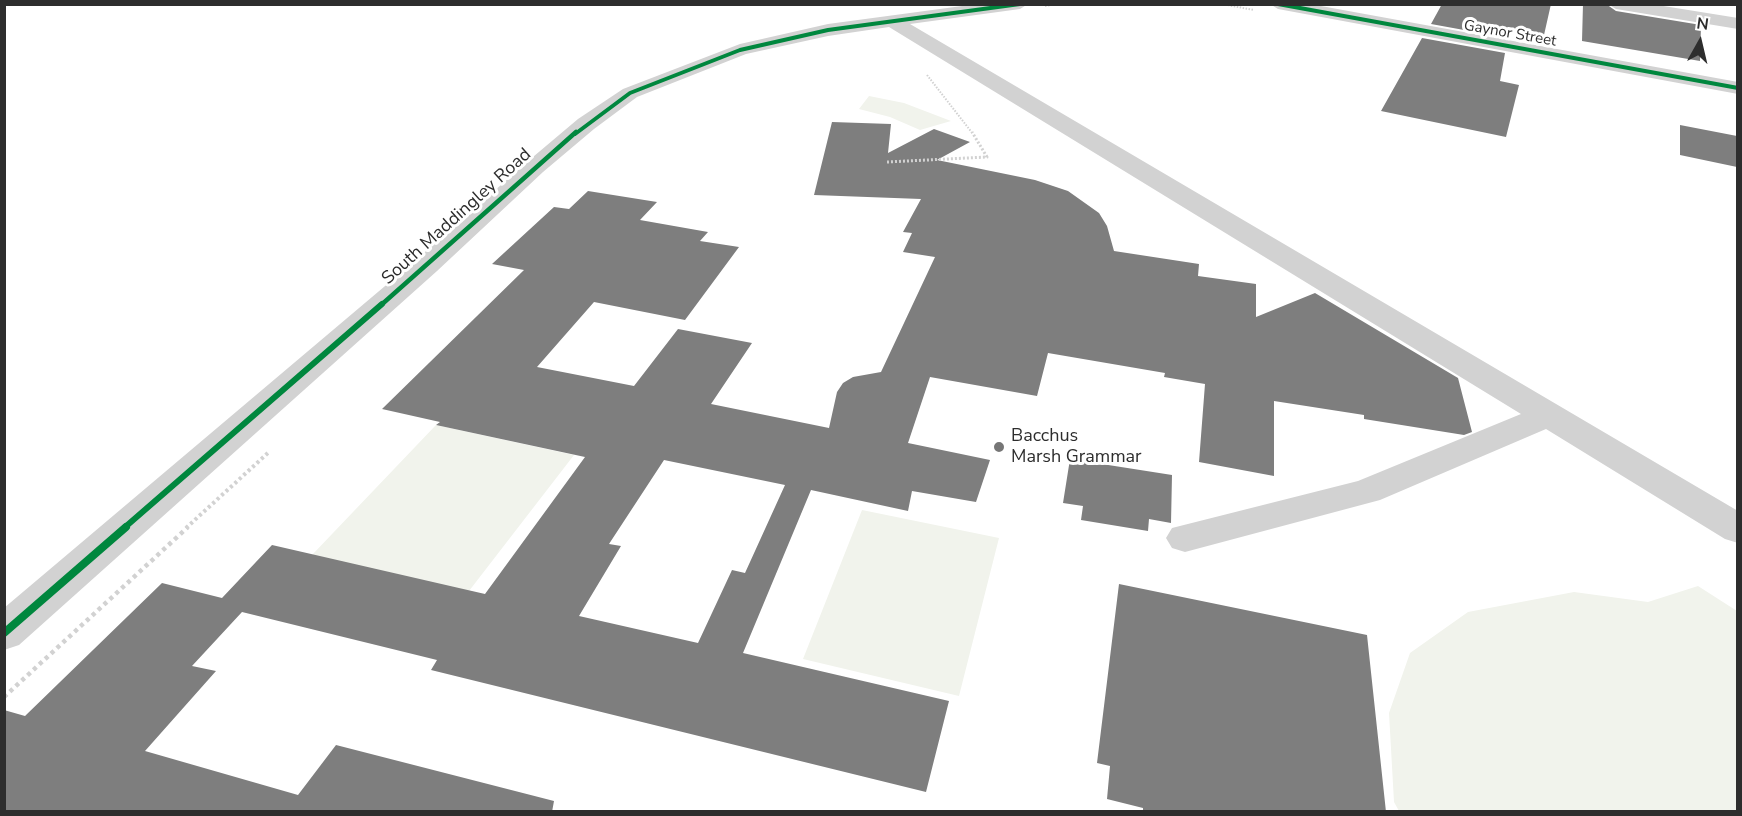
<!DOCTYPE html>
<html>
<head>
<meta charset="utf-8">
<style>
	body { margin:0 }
	#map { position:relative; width:1742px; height:816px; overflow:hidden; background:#fff; font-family:"Nunito Sans",sans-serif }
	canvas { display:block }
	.frame { position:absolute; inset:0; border:6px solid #2d2d2d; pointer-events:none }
	.north { position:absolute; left:1670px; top:12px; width:60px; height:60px; -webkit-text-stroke:4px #fff; paint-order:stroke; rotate:8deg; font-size:16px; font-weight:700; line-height:24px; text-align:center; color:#2d2d2d }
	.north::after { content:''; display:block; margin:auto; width:21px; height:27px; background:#2d2d2d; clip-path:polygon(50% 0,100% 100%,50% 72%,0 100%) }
</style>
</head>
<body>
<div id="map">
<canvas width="1742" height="816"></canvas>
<div class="frame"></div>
<div class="north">N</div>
</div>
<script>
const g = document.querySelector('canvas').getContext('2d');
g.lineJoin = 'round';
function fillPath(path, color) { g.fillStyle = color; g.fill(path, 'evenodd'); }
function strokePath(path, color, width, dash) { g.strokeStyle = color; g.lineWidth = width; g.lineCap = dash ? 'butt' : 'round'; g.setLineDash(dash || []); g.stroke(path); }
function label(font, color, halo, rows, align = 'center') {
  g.font = font + ' "Nunito Sans",sans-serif'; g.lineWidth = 6; g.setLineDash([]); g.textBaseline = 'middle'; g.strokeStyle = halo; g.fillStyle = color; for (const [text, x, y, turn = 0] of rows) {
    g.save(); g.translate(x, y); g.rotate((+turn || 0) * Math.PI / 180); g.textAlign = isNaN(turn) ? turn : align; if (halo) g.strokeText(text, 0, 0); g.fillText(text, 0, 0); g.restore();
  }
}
fillPath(new Path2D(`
	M 869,96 L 904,103 L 951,121 L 920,130 L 890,117 L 859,109 Z
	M 436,425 L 574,455 L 469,591 L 312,555 Z
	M 862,510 L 999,538 L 959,696 L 803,659 Z
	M 1698,586 L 1737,611 L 1737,811 L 1399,811 L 1394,802 L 1389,713 L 1410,653 L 1468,612 L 1574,592 L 1648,602 Z`), '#f1f3ec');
fillPath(new Path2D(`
	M 1442,4 L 1551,4 L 1544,35 L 1509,29 L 1508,38 L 1431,24 Z
	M 1583,4 L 1606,4 L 1616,11 L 1701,25 L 1700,61 L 1582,41 Z
	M 1422,38 L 1505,53 L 1500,81 L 1519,85 L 1506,137 L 1381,111 Z
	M 832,122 L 891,124 L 888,153 L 934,129 L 970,142 L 937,160 L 1035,180 L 1068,191 L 1099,213 L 1107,226 L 1114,251 L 1199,264 L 1198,276 L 1256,284 L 1256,317 L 1315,293 L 1458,378 L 1472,432 L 1464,435 L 1364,419 L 1364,415 L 1274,401 L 1274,476 L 1199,462 L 1205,384 L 1164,377 L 1165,373 L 1048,353 L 1037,396 L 930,377 L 908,443 L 990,460 L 976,502 L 912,491 L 908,511 L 811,490 L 743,653 L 949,701 L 926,792 L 431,670 L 437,660 L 242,612 L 192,666 L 216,671 L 145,751 L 298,795 L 336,745 L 554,801 L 552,812 L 4,812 L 4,710 L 25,716 L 162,583 L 222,598 L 272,545 L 485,594 L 585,457 L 436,425 L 440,422 L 382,409 L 524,270 L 492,264 L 554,207 L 569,209 L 588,191 L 657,202 L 640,220 L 708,232 L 700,241 L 739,247 L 685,320 L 594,302 L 537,367 L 634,386 L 678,329 L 752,343 L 711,404 L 829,428 L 837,392 L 843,383 L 853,377 L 881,372 L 935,257 L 903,252 L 912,233 L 903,232 L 921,199 L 814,195 ZM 664,460 L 785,485 L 745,573 L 732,570 L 698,643 L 579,616 L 621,546 L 609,544 Z
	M 1680,125 L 1737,136 L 1737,167 L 1680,155 Z
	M 1070,459 L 1172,475 L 1171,523 L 1149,519 L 1148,531 L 1081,520 L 1083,506 L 1063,503 Z
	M 1119,584 L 1367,635 L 1386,812 L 1143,812 L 1143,808 L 1107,799 L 1110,766 L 1097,763 Z`), '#7e7e7e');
strokePath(new Path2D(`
	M 1222,4 L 1254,10
	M 1045,6 L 1056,4
	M 927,75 L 973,134`), '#d2d2d2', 2, [1.5, 1.5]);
strokePath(new Path2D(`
	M 887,162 L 987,157 L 972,132`), '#d2d2d2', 3, [2, 2]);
strokePath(new Path2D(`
	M 186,528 L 269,452`), '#d2d2d2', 4, [3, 3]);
strokePath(new Path2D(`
	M 4,697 L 188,527`), '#d2d2d2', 4.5, [4, 4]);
fillPath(new Path2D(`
	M 977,4 L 1028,4 L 1020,9 L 910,24 L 1738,511 L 1738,543 L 1725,539 L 1546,429 L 1380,500 L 1185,552 L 1172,548 L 1166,538 L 1172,528 L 1358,481 L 1521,414 L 889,27 L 828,36 L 746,54 L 637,97 L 594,129 L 543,172 L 437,271 L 19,645 L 4,650 L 4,608 L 417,259 L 527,162 L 578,119 L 623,89 L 740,44 L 828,24 Z
	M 1270,4 L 1310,4 L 1738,82 L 1738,94 L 1278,9 Z
	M 1608,4 L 1651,4 L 1738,18 L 1738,29 L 1616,9 Z`), '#d2d2d2');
strokePath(new Path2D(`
	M 1278,4 L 1738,88
	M 575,134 L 630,93 L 740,50 L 828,30 L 1020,4`), '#00873e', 4);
strokePath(new Path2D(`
	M 380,306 L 576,132`), '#00873e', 4.5);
strokePath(new Path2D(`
	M 124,528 L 382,304`), '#00873e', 6);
strokePath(new Path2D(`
	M 4,633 L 126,527`), '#00873e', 8);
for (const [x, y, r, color] of [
	[999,447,6,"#767676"]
]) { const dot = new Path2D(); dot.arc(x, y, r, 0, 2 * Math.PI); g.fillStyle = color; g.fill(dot); strokePath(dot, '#fff', 2); }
label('15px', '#2d2d2d', '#fff', [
	["Gaynor Street",1510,34,10]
]);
label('18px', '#2d2d2d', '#fff', [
	["South Maddingley Road",457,217,-42]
]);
label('18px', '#2d2d2d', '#fff', [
	["Bacchus",1011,437],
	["Marsh Grammar",1011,458]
], 'left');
</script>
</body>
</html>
